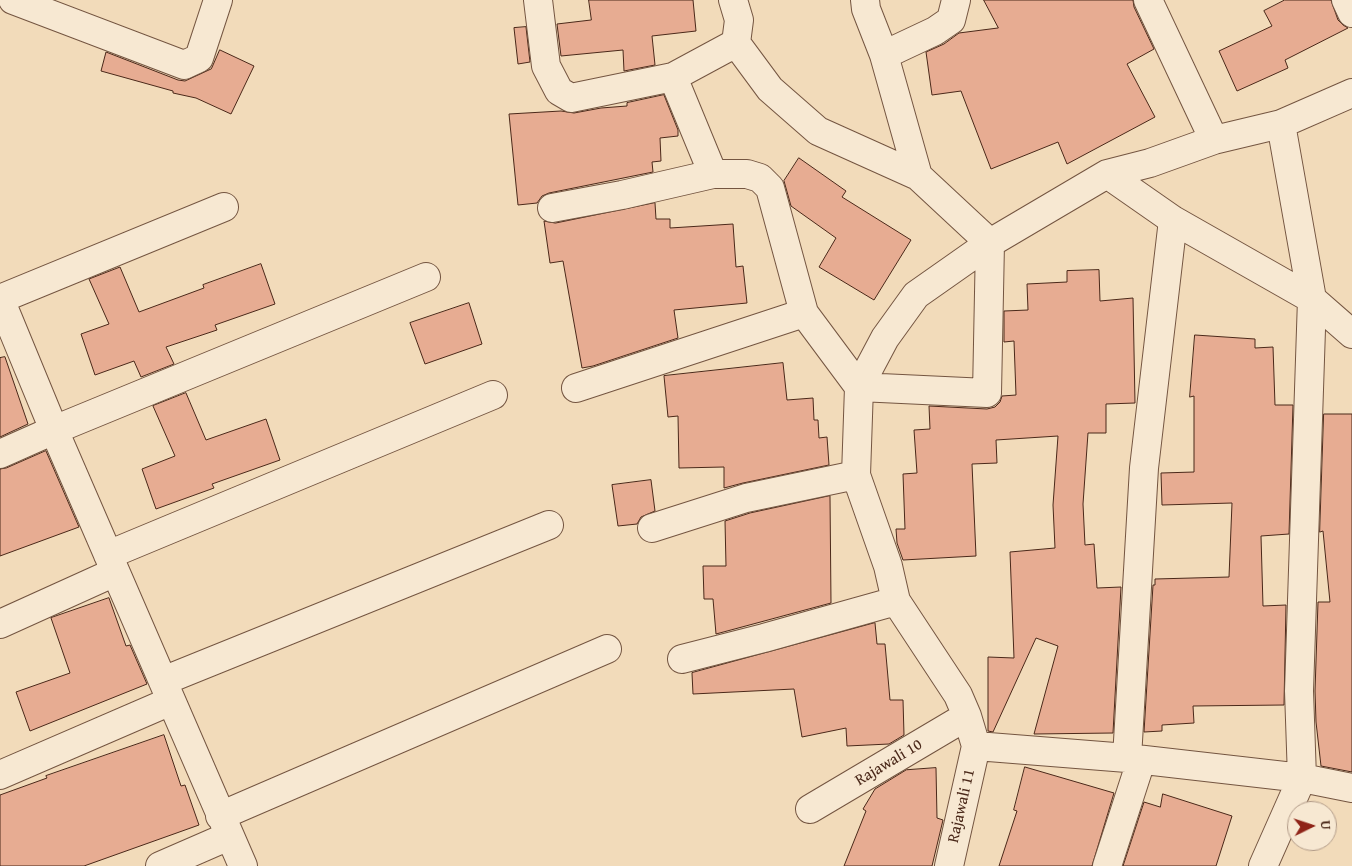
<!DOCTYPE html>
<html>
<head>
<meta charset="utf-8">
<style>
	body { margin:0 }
	#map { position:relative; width:1352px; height:866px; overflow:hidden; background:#f2dbba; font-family:"Gentium Book Plus",serif }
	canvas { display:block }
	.north { position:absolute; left:1287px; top:801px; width:50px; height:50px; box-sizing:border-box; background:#f7e8d2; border:1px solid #b29b88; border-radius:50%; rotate:86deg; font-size:14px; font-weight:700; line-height:20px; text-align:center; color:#4a2819 }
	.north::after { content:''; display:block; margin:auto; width:18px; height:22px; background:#8f2418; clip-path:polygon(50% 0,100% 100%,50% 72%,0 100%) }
</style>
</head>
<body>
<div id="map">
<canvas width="1352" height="866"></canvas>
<div class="north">U</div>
</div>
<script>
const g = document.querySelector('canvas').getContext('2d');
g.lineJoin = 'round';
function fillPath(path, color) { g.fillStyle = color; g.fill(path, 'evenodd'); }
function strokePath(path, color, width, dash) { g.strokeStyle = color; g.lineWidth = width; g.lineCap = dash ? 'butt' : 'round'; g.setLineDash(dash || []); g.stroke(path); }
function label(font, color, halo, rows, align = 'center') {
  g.font = font + ' "Gentium Book Plus",serif'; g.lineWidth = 4; g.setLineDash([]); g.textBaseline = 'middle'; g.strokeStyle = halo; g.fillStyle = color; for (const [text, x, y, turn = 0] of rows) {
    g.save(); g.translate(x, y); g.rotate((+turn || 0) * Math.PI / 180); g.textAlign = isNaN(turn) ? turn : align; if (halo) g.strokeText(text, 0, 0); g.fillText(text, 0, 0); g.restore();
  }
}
const building = new Path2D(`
	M 589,0 L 693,0 L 696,31 L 652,36 L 655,65 L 624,71 L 623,50 L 561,56 L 557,24 L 591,20 Z
	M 984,0 L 1133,0 L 1134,7 L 1154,49 L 1127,64 L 1155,117 L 1067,164 L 1058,142 L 991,169 L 961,91 L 932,95 L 926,52 L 944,44 L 959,33 L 998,28 Z
	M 1285,0 L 1331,0 L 1338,20 L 1343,25 L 1348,28 L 1285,60 L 1288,68 L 1237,91 L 1219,51 L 1272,26 L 1264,11 Z
	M 526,27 L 530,62 L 518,64 L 514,28 Z
	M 220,50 L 254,66 L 231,114 L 196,98 L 173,93 L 173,91 L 101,71 L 106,52 L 178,80 L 185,81 L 211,69 Z
	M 664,95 L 678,130 L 678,136 L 660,138 L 661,161 L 652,162 L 653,172 L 549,193 L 542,196 L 537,203 L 518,205 L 509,114 L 561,111 L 574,113 L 601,108 L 627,106 L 627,103 Z
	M 799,158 L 846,191 L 842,197 L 911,240 L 874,300 L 819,267 L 836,238 L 791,206 L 784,181 Z
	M 655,203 L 656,219 L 670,219 L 670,228 L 733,224 L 736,267 L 743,266 L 747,303 L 674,310 L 678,338 L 593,366 L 582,368 L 563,261 L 550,263 L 544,221 L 555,223 Z
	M 261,264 L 275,304 L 215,325 L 217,330 L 166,347 L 174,364 L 141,377 L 134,361 L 95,375 L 81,334 L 109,324 L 89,279 L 120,267 L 139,312 L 204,288 L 203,285 Z
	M 1099,270 L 1100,301 L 1133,298 L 1135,403 L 1106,404 L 1106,433 L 1088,433 L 1083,504 L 1085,545 L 1094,544 L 1097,588 L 1121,587 L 1113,733 L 1034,734 L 1058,646 L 1036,638 L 993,732 L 988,731 L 988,657 L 1014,658 L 1010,552 L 1055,548 L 1053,505 L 1058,436 L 996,440 L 997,463 L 972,464 L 976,556 L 903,560 L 897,543 L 896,529 L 905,529 L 903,474 L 917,473 L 914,430 L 930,429 L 929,406 L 987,409 L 995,407 L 1000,402 L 1002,396 L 1016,395 L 1014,341 L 1004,342 L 1004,311 L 1028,310 L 1027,284 L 1067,282 L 1067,271 Z
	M 469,303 L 482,344 L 425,364 L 410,323 Z
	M 1195,335 L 1255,339 L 1255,348 L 1273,347 L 1275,405 L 1293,405 L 1289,534 L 1261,536 L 1263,606 L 1286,605 L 1284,705 L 1193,706 L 1194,723 L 1162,725 L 1162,731 L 1144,732 L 1153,585 L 1155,585 L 1155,579 L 1229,577 L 1232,503 L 1162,505 L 1161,473 L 1194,472 L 1194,396 L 1190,397 Z
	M 5,357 L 28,424 L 0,437 L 0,358 Z
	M 783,363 L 787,400 L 813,398 L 814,420 L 818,420 L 819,438 L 827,437 L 829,465 L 743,483 L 724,488 L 724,467 L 679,468 L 678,416 L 668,417 L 664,376 Z
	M 186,393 L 206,440 L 266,419 L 280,460 L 212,484 L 214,488 L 156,509 L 142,469 L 175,456 L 153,406 Z
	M 1324,414 L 1352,414 L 1352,772 L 1321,766 L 1316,722 L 1315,691 L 1318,602 L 1330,602 L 1323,531 L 1320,532 Z
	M 46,451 L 79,527 L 0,556 L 0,469 L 6,468 Z
	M 651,480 L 655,511 L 641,517 L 637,524 L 618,526 L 612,485 Z
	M 830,496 L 831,603 L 716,634 L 713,599 L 704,599 L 703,566 L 726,566 L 725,521 L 750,513 Z
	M 109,598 L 126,646 L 130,645 L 147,684 L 30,731 L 16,692 L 70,673 L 51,618 Z
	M 875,623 L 877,644 L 885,644 L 890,700 L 903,700 L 904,735 L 889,744 L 847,746 L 846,728 L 802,737 L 794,689 L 693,694 L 692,673 Z
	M 164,735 L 181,786 L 185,785 L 199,825 L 84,866 L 0,866 L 0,795 L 47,778 L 46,776 Z
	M 1025,767 L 1114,793 L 1092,866 L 999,866 L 1017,811 L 1014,810 Z
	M 936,768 L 937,818 L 943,820 L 932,866 L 844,866 L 866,811 L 863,809 L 875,789 L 906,770 Z
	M 1163,794 L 1232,816 L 1216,866 L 1123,866 L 1144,802 L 1160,807 Z`);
fillPath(building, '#e7ac92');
strokePath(building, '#4a2819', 1);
const minor = new Path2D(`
	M 13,0 L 184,65 L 199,58 L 218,0
	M 538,0 L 546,66 L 559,91 L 571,98 L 673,77 L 736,43
	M 733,0 L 739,20 L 736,43 L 770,89 L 818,131 L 918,176 L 990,243 L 916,295 L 885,338 L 859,387 L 856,475 L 888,566 L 896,601 L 958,695 L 967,716 L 976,746 L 949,866
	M 865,0 L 866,9 L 884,55 L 918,176
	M 1148,0 L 1214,140
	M 1346,0 L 1352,13
	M 884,55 L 935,31 L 951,20 L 956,0
	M 673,77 L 713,174
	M 1107,174 L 1173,220 L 1312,299 L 1352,334
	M 552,208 L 622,195 L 713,174 L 747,174 L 760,178 L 770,188 L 804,313 L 859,387 L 987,393 L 990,243 L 1107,174 L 1150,163 L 1214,140 L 1281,124 L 1352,93
	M 0,299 L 54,430 L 426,277
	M 0,299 L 224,207
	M 576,388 L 804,313
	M 0,454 L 54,430 L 243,866
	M 652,528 L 746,498 L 856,475
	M 108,555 L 493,395
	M 0,624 L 115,572
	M 682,659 L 764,638 L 896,601
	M 163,681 L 549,525
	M 976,746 L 1127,758 L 1302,778 L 1352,788
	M 1127,758 L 1144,468 L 1173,220
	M 0,775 L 171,701
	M 810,809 L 967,716
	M 220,816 L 607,649
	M 160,866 L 229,836
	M 1107,866 L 1141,761
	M 1263,866 L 1302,778 L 1299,691 L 1312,299 L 1281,124`);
strokePath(minor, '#745541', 30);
strokePath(minor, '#f7e8d2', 28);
label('16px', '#4a2819', '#f7e8d2', [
	["Rajawali 10",889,763,-31],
	["Rajawali 11",962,806,-77]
]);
</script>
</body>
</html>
